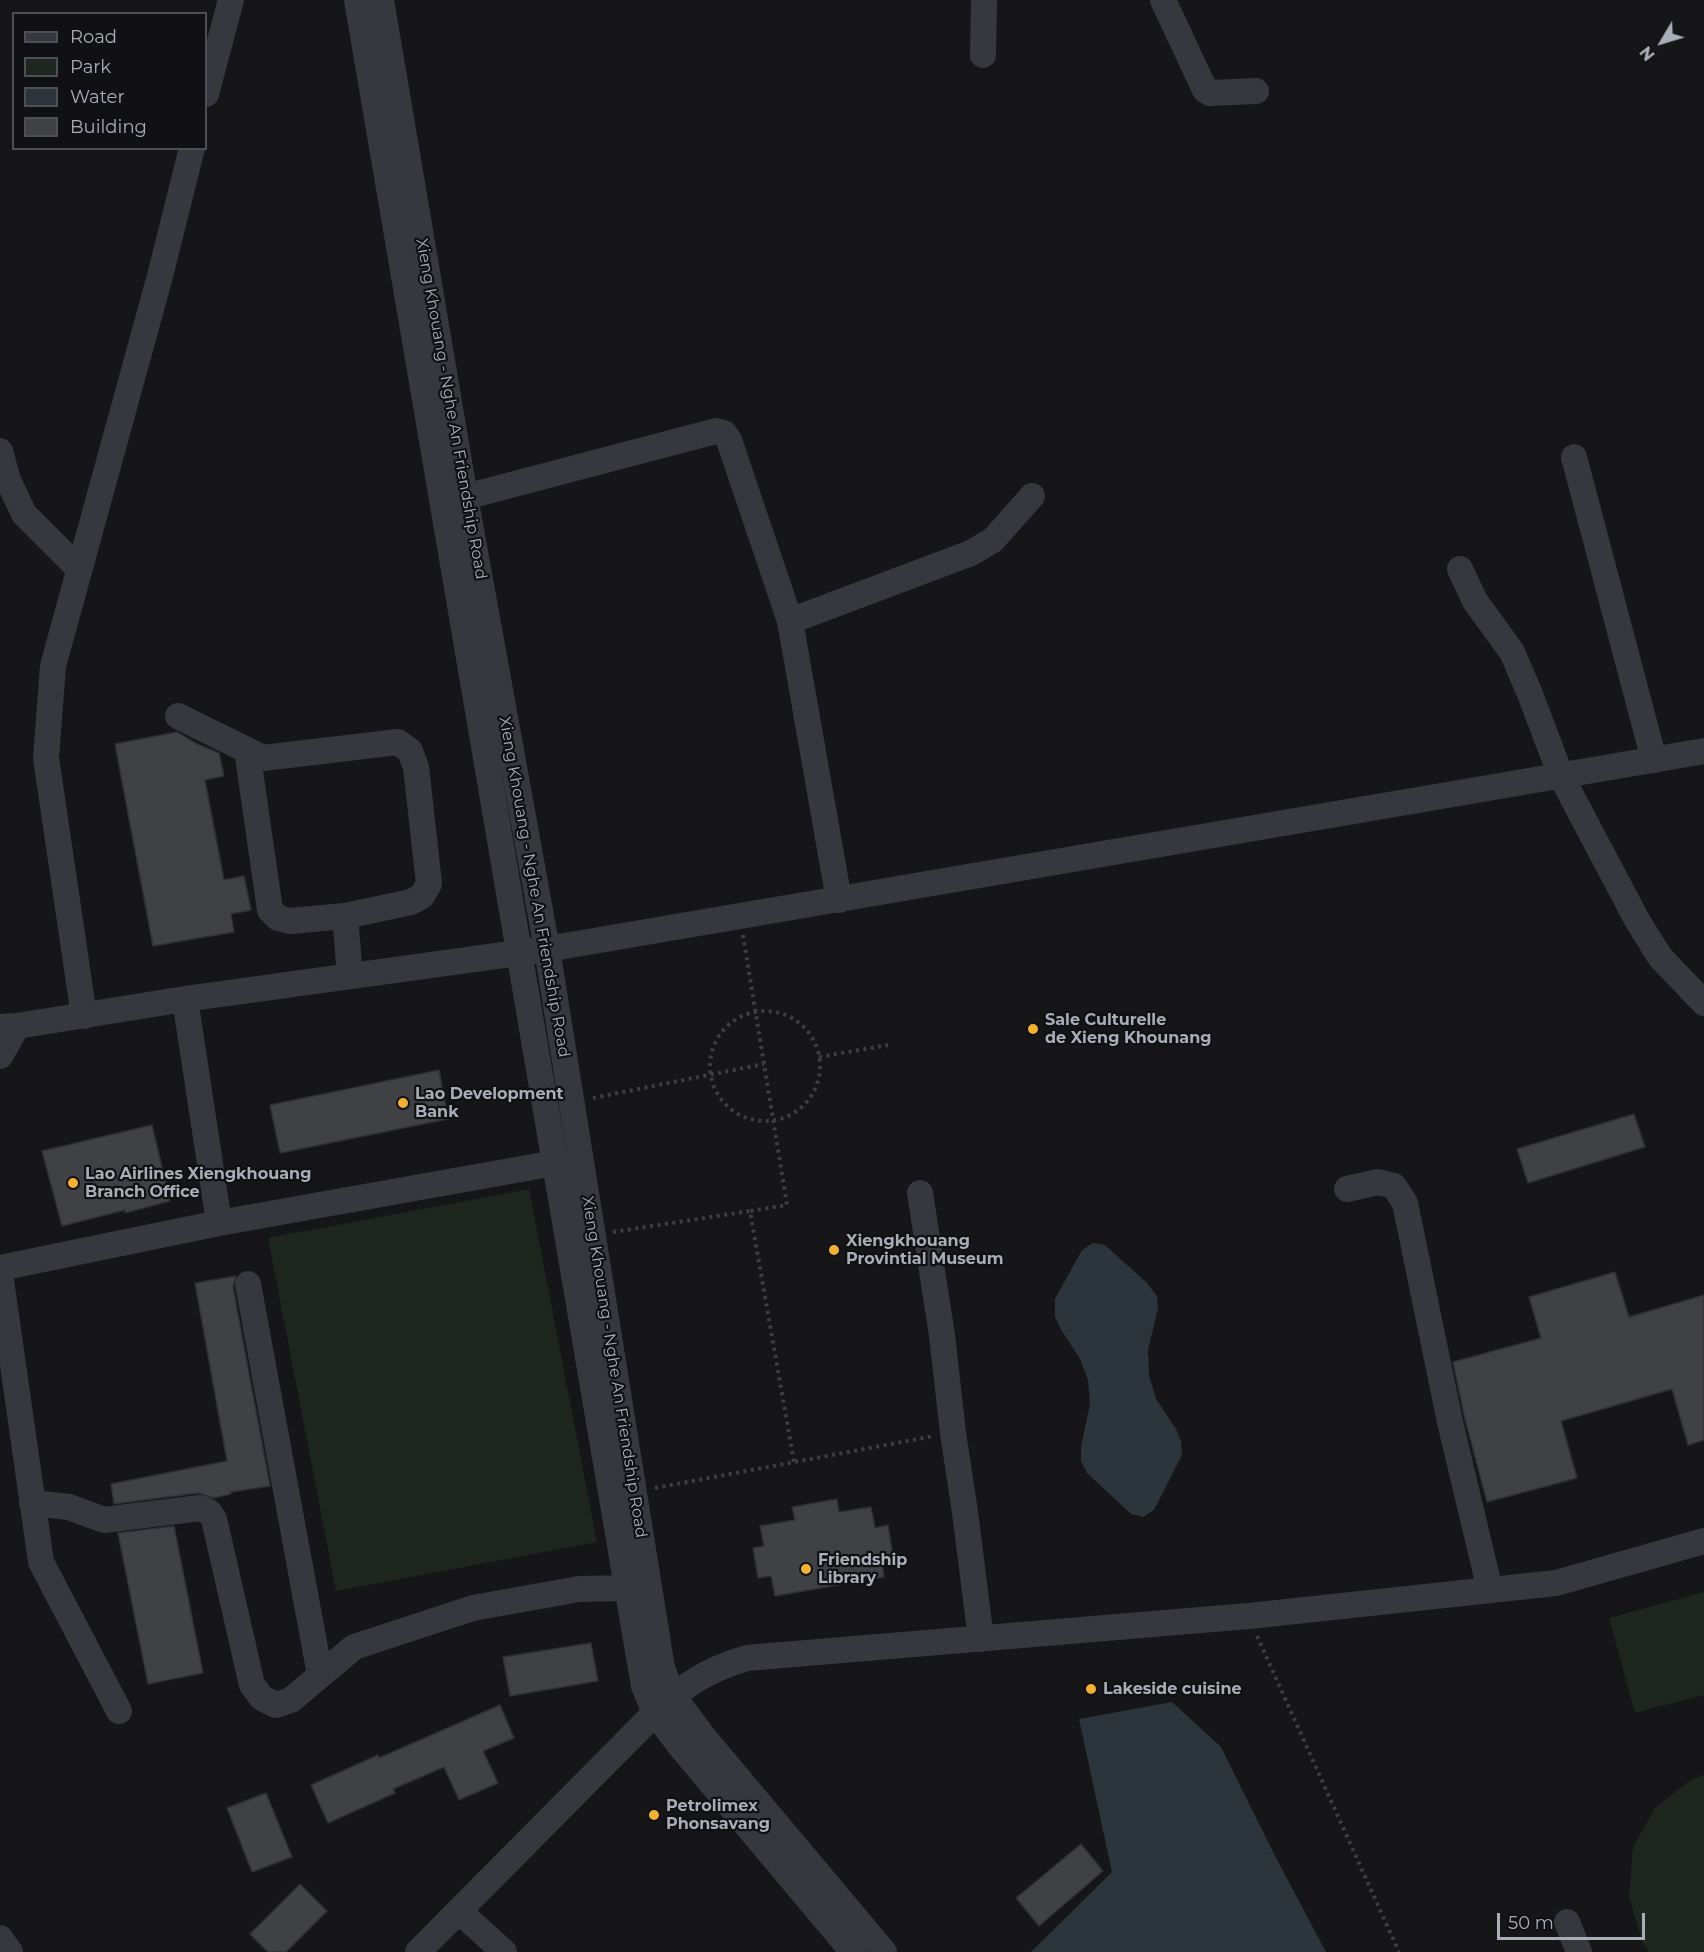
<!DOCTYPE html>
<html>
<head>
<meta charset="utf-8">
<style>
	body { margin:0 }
	#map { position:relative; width:1704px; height:1952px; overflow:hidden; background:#161618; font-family:Montserrat,sans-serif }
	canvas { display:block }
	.legend { position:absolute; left:12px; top:12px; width:195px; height:138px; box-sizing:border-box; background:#111113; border:2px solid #4d4f55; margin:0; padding:8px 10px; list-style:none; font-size:18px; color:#a8adb8 }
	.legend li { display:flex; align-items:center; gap:12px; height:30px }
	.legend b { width:30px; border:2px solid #4d4f55 }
	.north { position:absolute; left:1632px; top:12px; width:60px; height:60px; -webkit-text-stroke:4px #111113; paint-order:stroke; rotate:232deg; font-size:16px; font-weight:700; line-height:24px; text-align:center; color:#a8adb8 }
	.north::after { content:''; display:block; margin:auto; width:21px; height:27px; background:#a8adb8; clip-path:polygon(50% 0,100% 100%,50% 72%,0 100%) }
	.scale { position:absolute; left:1497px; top:1913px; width:148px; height:27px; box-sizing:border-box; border:3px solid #a8adb8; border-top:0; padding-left:8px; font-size:18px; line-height:21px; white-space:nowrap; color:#a8adb8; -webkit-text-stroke:4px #111113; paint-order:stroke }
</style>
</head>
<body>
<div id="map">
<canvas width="1704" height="1952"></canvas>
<ul class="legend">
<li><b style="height:8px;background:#37383d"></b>Road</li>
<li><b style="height:16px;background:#1e261f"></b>Park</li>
<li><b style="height:16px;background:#2c353c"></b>Water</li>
<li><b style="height:16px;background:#404145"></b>Building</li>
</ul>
<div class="north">N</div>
<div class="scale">50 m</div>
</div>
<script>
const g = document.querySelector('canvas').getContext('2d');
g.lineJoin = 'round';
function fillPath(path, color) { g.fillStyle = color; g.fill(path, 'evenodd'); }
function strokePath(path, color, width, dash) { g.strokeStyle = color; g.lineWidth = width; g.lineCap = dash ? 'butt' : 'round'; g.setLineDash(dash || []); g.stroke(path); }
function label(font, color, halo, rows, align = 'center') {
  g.font = font + ' Montserrat,sans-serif'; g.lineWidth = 4.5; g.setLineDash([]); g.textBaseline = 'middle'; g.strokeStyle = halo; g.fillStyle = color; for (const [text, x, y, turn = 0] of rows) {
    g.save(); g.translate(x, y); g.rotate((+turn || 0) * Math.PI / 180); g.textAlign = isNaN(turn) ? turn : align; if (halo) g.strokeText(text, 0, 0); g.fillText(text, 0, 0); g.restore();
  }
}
fillPath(new Path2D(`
	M 529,1189 L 597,1542 L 336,1591 L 268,1238 Z
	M 1704,1592 L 1704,1695 L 1635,1713 L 1609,1618 Z
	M 1704,1775 L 1704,1952 L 1649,1952 L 1643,1944 L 1629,1896 L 1633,1847 L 1655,1808 L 1690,1780 Z`), '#1e261f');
fillPath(new Path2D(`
	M 1093,1243 L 1105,1245 L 1147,1283 L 1157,1296 L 1158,1308 L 1148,1350 L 1149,1375 L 1156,1399 L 1176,1429 L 1181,1441 L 1182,1455 L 1154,1510 L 1143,1517 L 1131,1514 L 1087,1473 L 1081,1461 L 1081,1447 L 1090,1404 L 1088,1380 L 1080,1359 L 1060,1328 L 1055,1317 L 1055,1299 L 1082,1250 Z
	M 1172,1702 L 1221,1747 L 1274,1854 L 1326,1952 L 1031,1952 L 1112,1872 L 1079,1719 Z`), '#2c353c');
const building = new Path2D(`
	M 177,732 L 197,744 L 219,753 L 224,776 L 205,780 L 224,880 L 244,876 L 251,910 L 231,914 L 234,932 L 153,946 L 115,744 Z
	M 439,1070 L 448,1119 L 280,1153 L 270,1105 Z
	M 1634,1114 L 1645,1147 L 1528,1183 L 1517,1149 Z
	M 152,1125 L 170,1201 L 125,1213 L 125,1210 L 62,1226 L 42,1151 Z
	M 1615,1272 L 1629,1317 L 1704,1295 L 1704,1440 L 1688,1445 L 1672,1389 L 1561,1421 L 1577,1478 L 1487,1502 L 1465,1419 L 1453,1362 L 1541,1338 L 1529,1297 Z
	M 236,1276 L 233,1287 L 270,1486 L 231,1492 L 231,1494 L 214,1498 L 198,1493 L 114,1504 L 111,1484 L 227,1461 L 195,1283 Z
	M 837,1499 L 839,1512 L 871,1507 L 875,1528 L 888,1525 L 893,1556 L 881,1557 L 884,1577 L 775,1596 L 771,1576 L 758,1578 L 753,1548 L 764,1546 L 760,1526 L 795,1520 L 792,1507 Z
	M 174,1526 L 203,1673 L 148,1684 L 118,1533 Z
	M 591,1643 L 598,1681 L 510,1696 L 503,1657 Z
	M 500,1705 L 514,1738 L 483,1751 L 498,1783 L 459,1800 L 444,1767 L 393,1789 L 395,1793 L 328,1823 L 311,1785 L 378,1755 L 379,1758 Z
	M 266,1793 L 292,1857 L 252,1872 L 227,1808 Z
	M 1081,1844 L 1103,1871 L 1039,1926 L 1016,1898 Z
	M 300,1884 L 327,1911 L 286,1952 L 268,1952 L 250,1934 Z`);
fillPath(building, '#404145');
strokePath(building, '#303034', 1.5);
strokePath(new Path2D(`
	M 743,935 L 787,1205 L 750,1211
	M710 1066a55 55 0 1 1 110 0a55 55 0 1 1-110 0Z
	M 819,1057 L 888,1045
	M 593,1098 L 764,1064
	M 613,1232 L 750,1211 L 794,1462
	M 655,1488 L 934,1436
	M 1257,1636 L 1399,1952`), '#3d3f44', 4, [3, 4.5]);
strokePath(new Path2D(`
	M 357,0 L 644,1686 L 655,1713 L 680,1746 L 853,1952
	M 381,0 L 465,497 L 547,949 L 662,1668 L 673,1696 L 702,1735 L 884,1952
	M 1163,0 L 1205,90 L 1210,93 L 1256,91
	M 983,55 L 984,0
	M 206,94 L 231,0
	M 0,451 L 8,480 L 24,514 L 79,569
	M 1574,457 L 1654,760
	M 465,497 L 716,431 L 724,433 L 729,440 L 790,621 L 839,900
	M 1460,569 L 1475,601 L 1512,652 L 1530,694 L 1561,776 L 1637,920 L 1660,957 L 1704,1003
	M 790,621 L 971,553 L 993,540 L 1032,496
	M 178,716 L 263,758 L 398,742 L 410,751 L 416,767 L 429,884 L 422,896 L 411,902 L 345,916 L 350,976
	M 247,750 L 270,910 L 278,918 L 290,921 L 345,916
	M 185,999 L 219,1223
	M 84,1016 L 46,758 L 53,666 L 160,276 L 192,148
	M 0,1027 L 17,1026 L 185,999 L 547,949 L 1704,751
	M 0,1056 L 17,1026
	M 1347,1189 L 1378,1182 L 1394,1186 L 1405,1203 L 1450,1422 L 1490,1590
	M 920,1193 L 942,1335 L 953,1433 L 965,1512 L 981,1639
	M 0,1268 L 219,1223 L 555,1163
	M 0,1273 L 41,1562 L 119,1711
	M 248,1284 L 320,1675
	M 32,1503 L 69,1507 L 104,1520 L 200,1508 L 209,1512 L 214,1519 L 252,1685 L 262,1698 L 276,1705 L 291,1700 L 354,1647 L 473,1608 L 579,1589 L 626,1588
	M 459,1911 L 504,1952
	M 1567,1922 L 1579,1952
	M 0,1938 L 10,1952
	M 418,1952 L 655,1713 C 685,1684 707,1670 747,1658 L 1249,1616 L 1556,1583 L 1704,1541`), '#37383d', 26);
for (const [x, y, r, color] of [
	[1033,1029,6,"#f2b134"],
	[403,1103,6,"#f2b134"],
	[73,1183,6,"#f2b134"],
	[834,1250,6,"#f2b134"],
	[806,1569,6,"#f2b134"],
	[1091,1689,6,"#f2b134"],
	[654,1815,6,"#f2b134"]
]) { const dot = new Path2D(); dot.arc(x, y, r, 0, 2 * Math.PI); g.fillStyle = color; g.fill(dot); strokePath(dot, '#111113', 2); }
label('16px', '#a8adb8', '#111113', [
	["Xieng Khouang - Nghe An Friendship Road",451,409,80],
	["Xieng Khouang - Nghe An Friendship Road",534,887,80],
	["Xieng Khouang - Nghe An Friendship Road",614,1367,81]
]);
label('bold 16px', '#a8adb8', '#111113', [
	["Sale Culturelle",1045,1020],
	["de Xieng Khounang",1045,1038],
	["Lao Development",415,1094],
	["Bank",415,1112],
	["Lao Airlines Xiengkhouang",85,1174],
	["Branch Office",85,1192],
	["Xiengkhouang",846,1241],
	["Provintial Museum",846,1259],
	["Friendship",818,1560],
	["Library",818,1578],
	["Lakeside cuisine",1103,1689],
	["Petrolimex",666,1806],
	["Phonsavang",666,1824]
], 'left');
</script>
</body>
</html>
